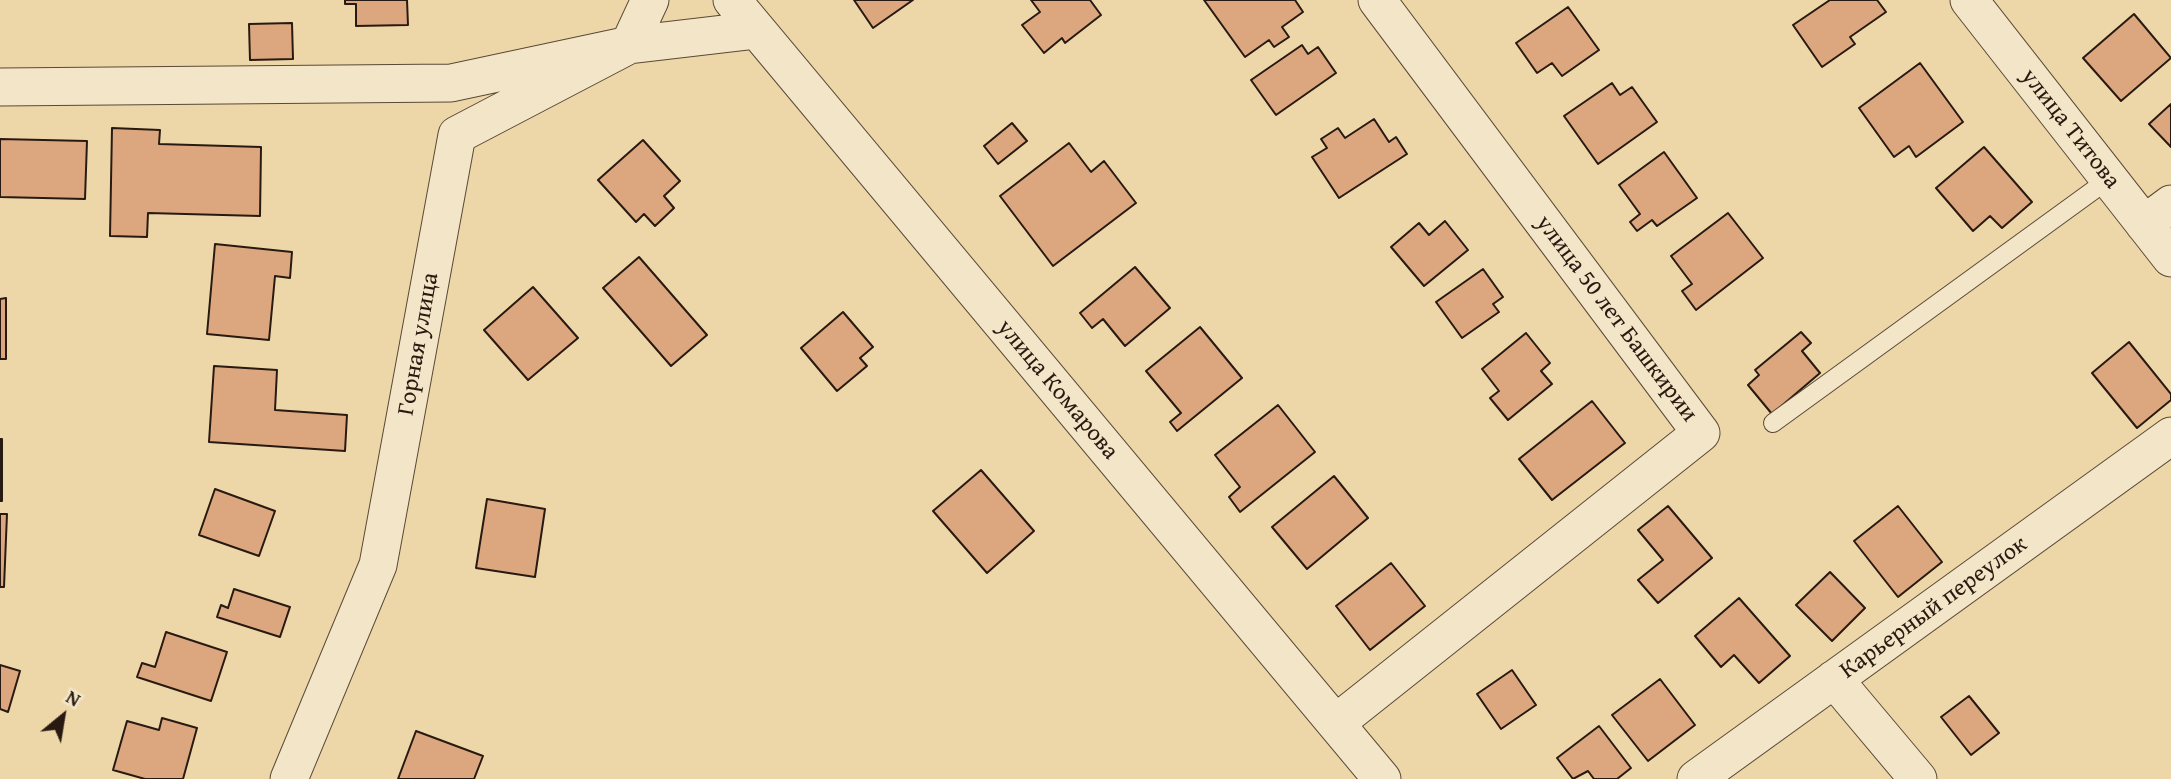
<!DOCTYPE html>
<html>
<head>
<meta charset="utf-8">
<style>
	body { margin:0 }
	#map { position:relative; width:2171px; height:779px; overflow:hidden; background:#edd7a9; font-family:"Gentium Book Plus",serif }
	canvas { display:block }
	.north { position:absolute; left:28px; top:681px; width:70px; height:70px; -webkit-text-stroke:5px #f3e5c7; paint-order:stroke; rotate:30deg; font-size:19px; font-weight:700; line-height:28px; text-align:center; color:#281a11 }
	.north::after { content:''; display:block; margin:auto; width:24px; height:32px; background:#281a11; clip-path:polygon(50% 0,100% 100%,50% 72%,0 100%) }
</style>
</head>
<body>
<div id="map">
<canvas width="2171" height="779"></canvas>
<div class="north">N</div>
</div>
<script>
const g = document.querySelector('canvas').getContext('2d');
g.lineJoin = 'round';
function fillPath(path, color) { g.fillStyle = color; g.fill(path, 'evenodd'); }
function strokePath(path, color, width, dash) { g.strokeStyle = color; g.lineWidth = width; g.lineCap = dash ? 'butt' : 'round'; g.setLineDash(dash || []); g.stroke(path); }
function label(font, color, halo, rows, align = 'center') {
  g.font = font + ' "Gentium Book Plus",serif'; g.lineWidth = 5; g.setLineDash([]); g.textBaseline = 'middle'; g.strokeStyle = halo; g.fillStyle = color; for (const [text, x, y, turn = 0] of rows) {
    g.save(); g.translate(x, y); g.rotate((+turn || 0) * Math.PI / 180); g.textAlign = isNaN(turn) ? turn : align; if (halo) g.strokeText(text, 0, 0); g.fillText(text, 0, 0); g.restore();
  }
}
const building = new Path2D(`
	M 345,0 L 407,0 L 408,25 L 356,26 L 356,4 L 345,4 Z
	M 854,0 L 913,0 L 873,28 Z
	M 1031,0 L 1090,0 L 1101,15 L 1065,43 L 1062,38 L 1044,53 L 1022,25 L 1040,12 Z
	M 1204,0 L 1295,0 L 1303,12 L 1282,27 L 1289,37 L 1274,47 L 1269,40 L 1245,57 Z
	M 1830,0 L 1877,0 L 1886,12 L 1850,37 L 1855,44 L 1822,67 L 1793,25 Z
	M 1568,7 L 1599,50 L 1562,76 L 1552,63 L 1537,73 L 1516,43 Z
	M 2134,14 L 2171,58 L 2121,101 L 2083,58 Z
	M 292,23 L 293,59 L 250,60 L 249,24 Z
	M 1302,45 L 1308,54 L 1318,47 L 1336,73 L 1276,115 L 1251,80 Z
	M 1920,63 L 1963,122 L 1916,157 L 1909,146 L 1894,157 L 1859,108 Z
	M 1612,83 L 1620,95 L 1632,87 L 1657,122 L 1598,164 L 1564,116 Z
	M 2171,104 L 2171,147 L 2149,124 Z
	M 1374,119 L 1389,142 L 1396,137 L 1407,154 L 1339,198 L 1312,157 L 1327,148 L 1321,139 L 1338,128 L 1345,138 Z
	M 1012,123 L 1027,141 L 998,164 L 984,146 Z
	M 112,128 L 160,130 L 159,144 L 261,147 L 260,216 L 148,213 L 147,237 L 110,236 Z
	M 0,139 L 87,141 L 85,199 L 0,197 Z
	M 643,140 L 680,181 L 664,196 L 674,208 L 655,226 L 644,214 L 636,222 L 598,180 Z
	M 1069,143 L 1091,172 L 1104,161 L 1136,203 L 1053,266 L 1000,196 Z
	M 1984,147 L 2032,202 L 2002,228 L 1990,216 L 1973,231 L 1936,188 Z
	M 1664,152 L 1697,198 L 1657,226 L 1652,220 L 1637,231 L 1630,222 L 1640,214 L 1619,185 Z
	M 1728,213 L 1763,258 L 1696,310 L 1682,291 L 1692,284 L 1671,256 Z
	M 1445,221 L 1468,250 L 1424,286 L 1391,247 L 1419,223 L 1429,235 Z
	M 215,244 L 292,252 L 290,278 L 275,276 L 269,340 L 207,334 Z
	M 639,257 L 707,335 L 671,366 L 603,288 Z
	M 1135,267 L 1170,308 L 1125,346 L 1103,319 L 1092,328 L 1080,313 Z
	M 1483,269 L 1503,297 L 1493,304 L 1499,312 L 1462,338 L 1436,302 Z
	M 533,287 L 578,338 L 528,380 L 484,330 Z
	M 6,298 L 6,359 L 0,359 L 0,299 Z
	M 843,312 L 873,347 L 860,358 L 867,366 L 837,391 L 801,348 Z
	M 1200,327 L 1242,378 L 1177,431 L 1170,422 L 1181,413 L 1146,371 Z
	M 1801,332 L 1811,343 L 1802,351 L 1820,373 L 1772,414 L 1748,385 L 1759,375 L 1755,370 Z
	M 1526,333 L 1550,363 L 1541,371 L 1552,384 L 1508,420 L 1490,398 L 1499,391 L 1482,369 Z
	M 2129,342 L 2171,394 L 2171,400 L 2137,428 L 2092,373 Z
	M 214,366 L 277,370 L 275,410 L 347,415 L 345,451 L 209,442 Z
	M 1592,401 L 1625,443 L 1552,500 L 1519,459 Z
	M 1278,405 L 1315,452 L 1240,512 L 1229,497 L 1240,487 L 1215,455 Z
	M 0,439 L 2,439 L 2,501 L 0,501 Z
	M 981,470 L 1034,531 L 987,573 L 933,511 Z
	M 1334,476 L 1368,518 L 1307,569 L 1272,527 Z
	M 215,489 L 275,511 L 259,556 L 199,535 Z
	M 487,499 L 545,509 L 535,577 L 476,568 Z
	M 1668,506 L 1712,558 L 1658,603 L 1638,580 L 1663,560 L 1638,530 Z
	M 1898,506 L 1942,562 L 1898,597 L 1854,541 Z
	M 0,514 L 7,514 L 4,587 L 0,587 Z
	M 1391,563 L 1425,606 L 1370,650 L 1336,606 Z
	M 1830,572 L 1865,608 L 1832,641 L 1796,605 Z
	M 234,589 L 290,607 L 280,637 L 217,617 L 221,605 L 228,608 Z
	M 1739,598 L 1790,656 L 1759,683 L 1734,655 L 1721,667 L 1695,636 Z
	M 166,632 L 227,652 L 211,701 L 137,677 L 142,663 L 155,667 Z
	M 0,665 L 20,671 L 8,712 L 0,709 Z
	M 1512,670 L 1536,705 L 1501,729 L 1477,694 Z
	M 1660,679 L 1695,725 L 1648,761 L 1612,715 Z
	M 1969,696 L 1999,733 L 1971,755 L 1941,717 Z
	M 162,718 L 197,728 L 183,779 L 145,779 L 113,770 L 127,721 L 159,730 Z
	M 1599,726 L 1631,768 L 1617,779 L 1594,779 L 1588,771 L 1573,779 L 1557,758 Z
	M 416,731 L 483,756 L 474,779 L 398,779 Z`);
fillPath(building, '#dca77f');
strokePath(building, '#281a11', 2);
const lane = new Path2D(`
	M 1773,423 L 2109,179`);
const street = new Path2D(`
	M 732,0 L 1382,779
	M 1969,0 L 2171,258
	M 0,87 L 451,83 L 629,45 L 757,30
	M 2144,224 L 2171,204
	M 1834,679 L 1918,779
	M 1336,723 L 1701,433 L 1377,0
	M 289,779 L 378,565 L 457,135 L 629,45 L 650,0
	M 1696,779 L 2171,436`);
strokePath(lane, '#594937', 20);
strokePath(street, '#594937', 39);
strokePath(lane, '#f3e5c7', 18);
strokePath(street, '#f3e5c7', 37);
label('24px', '#281a11', '#f3e5c7', [
	["улица Титова",2070,129,52],
	["улица 50 лет Башкирии",1616,319,53],
	["Горная улица",419,344,-80],
	["улица Комарова",1057,390,50],
	["Карьерный переулок",1934,608,-36]
]);
</script>
</body>
</html>
